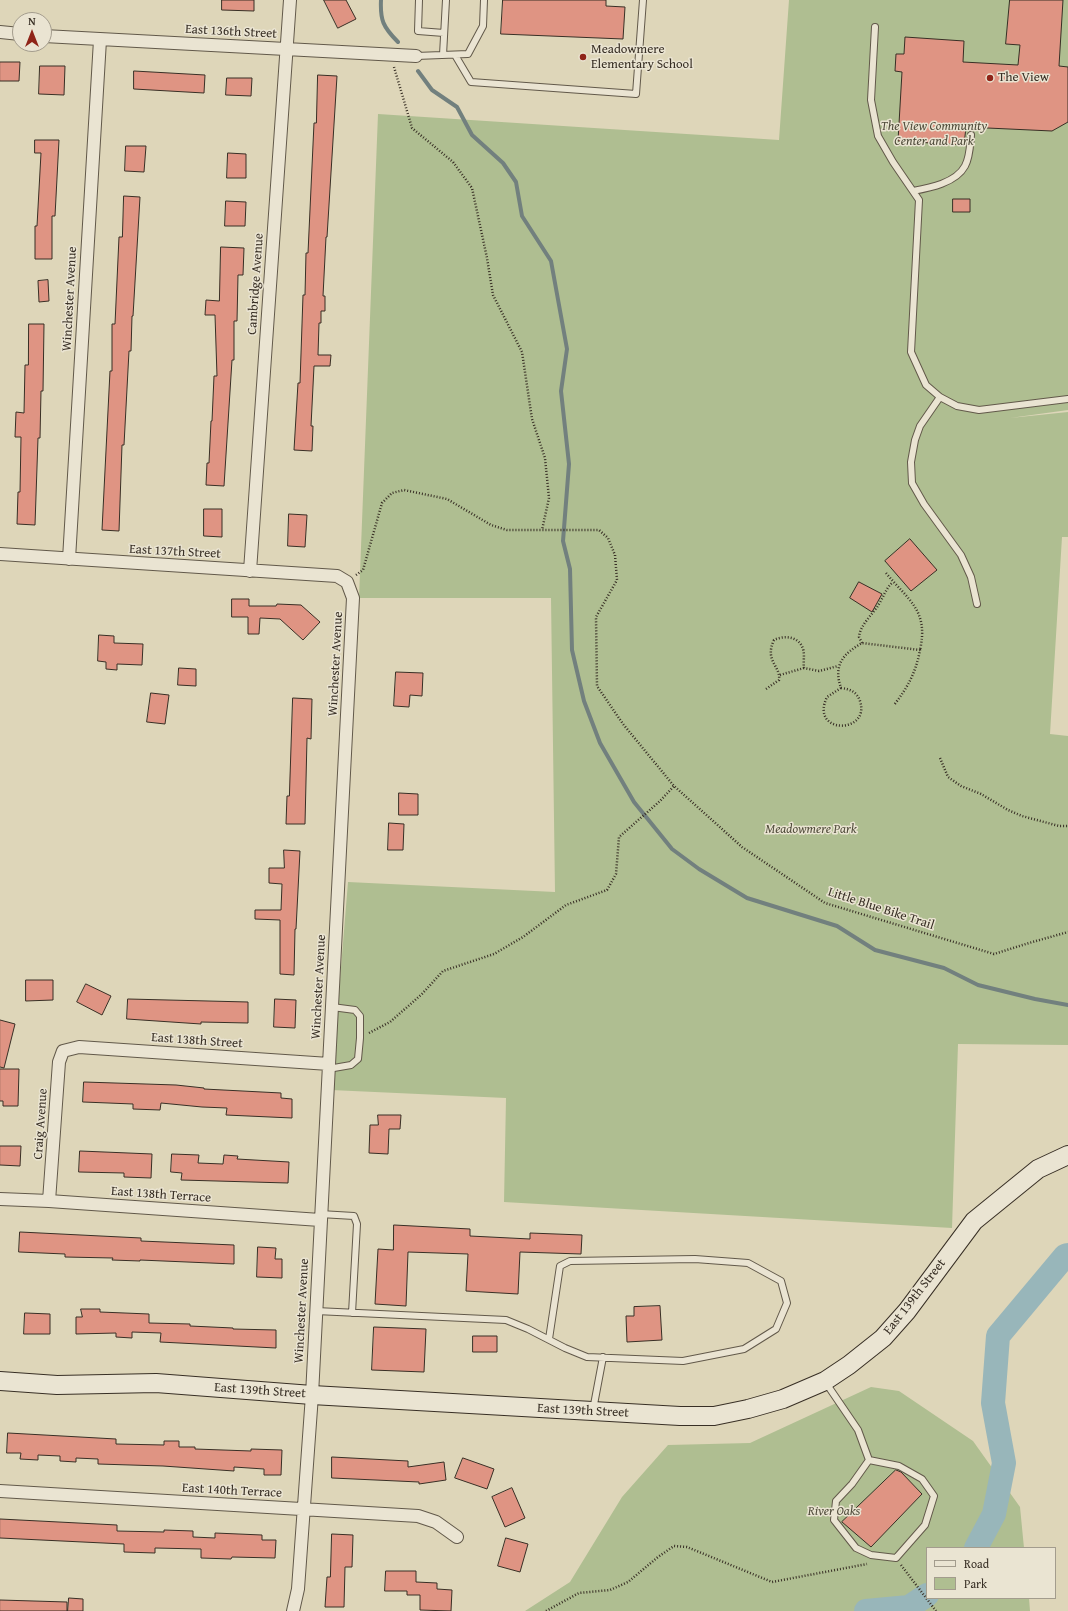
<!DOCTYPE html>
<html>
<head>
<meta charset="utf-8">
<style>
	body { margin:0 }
	#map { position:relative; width:1068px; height:1611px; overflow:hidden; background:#ded6b9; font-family:"Gentium Book Plus",serif }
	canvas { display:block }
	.legend { position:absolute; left:926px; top:1547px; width:130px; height:52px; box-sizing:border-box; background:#eae4d2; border:1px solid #a39c8d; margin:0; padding:5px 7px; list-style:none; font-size:12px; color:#382f25 }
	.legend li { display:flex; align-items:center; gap:8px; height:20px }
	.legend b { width:20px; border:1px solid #a39c8d }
	.north { position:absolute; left:12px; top:12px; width:40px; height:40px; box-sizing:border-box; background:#eae4d2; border:1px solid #a39c8d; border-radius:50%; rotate:0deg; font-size:11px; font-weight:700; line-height:16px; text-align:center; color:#382f25 }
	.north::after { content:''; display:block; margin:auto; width:14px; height:18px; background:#8f2418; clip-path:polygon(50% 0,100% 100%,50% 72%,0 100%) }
</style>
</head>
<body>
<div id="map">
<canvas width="1068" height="1611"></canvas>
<ul class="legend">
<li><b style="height:5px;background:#eae4d2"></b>Road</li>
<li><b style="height:11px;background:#afbe91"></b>Park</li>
</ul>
<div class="north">N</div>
</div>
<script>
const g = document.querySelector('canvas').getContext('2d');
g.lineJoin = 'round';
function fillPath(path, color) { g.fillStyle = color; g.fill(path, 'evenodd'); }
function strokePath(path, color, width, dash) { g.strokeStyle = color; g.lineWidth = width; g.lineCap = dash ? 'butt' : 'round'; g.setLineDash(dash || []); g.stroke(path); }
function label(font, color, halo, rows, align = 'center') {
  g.font = font + ' "Gentium Book Plus",serif'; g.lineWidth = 3; g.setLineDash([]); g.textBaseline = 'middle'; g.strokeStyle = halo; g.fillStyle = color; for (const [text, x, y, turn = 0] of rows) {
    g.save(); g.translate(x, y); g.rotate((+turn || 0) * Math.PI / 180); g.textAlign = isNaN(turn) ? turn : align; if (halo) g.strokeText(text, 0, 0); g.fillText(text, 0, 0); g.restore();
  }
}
fillPath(new Path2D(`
	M 789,0 L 1068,0 L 1068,410 L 1010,418 L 1068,412 L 1068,537 L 1062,537 L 1050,734 L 1068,736 L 1068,1045 L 958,1044 L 952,1228 L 504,1202 L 506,1098 L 331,1090 L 348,882 L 555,892 L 551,598 L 359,598 L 378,114 L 779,140 Z
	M 871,1387 L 899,1391 L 973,1441 L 1020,1507 L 1024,1548 L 927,1548 L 927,1598 L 1029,1598 L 1030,1611 L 525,1611 L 570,1582 L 622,1497 L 668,1445 L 750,1443 Z`), '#afbe91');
strokePath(new Path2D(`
	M 381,0 C 380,20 383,27 398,42
	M 418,71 L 432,90 L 457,107 L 472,135 L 503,163 L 516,182 L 522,216 L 551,261 L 567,349 L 561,391 L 569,464 L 563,541 L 570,569 L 572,650 L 584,701 L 600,743 L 634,802 L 672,849 L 699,869 L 747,898 L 837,926 L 875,950 L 944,968 L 978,985 L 1035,999 L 1068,1005`), '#72807e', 4);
strokePath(new Path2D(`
	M 976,1548 L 994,1514 L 1004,1463 L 993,1403 L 998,1336 L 1065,1256 L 1068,1255
	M 866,1611 L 909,1607 L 927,1595`), '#98b6ba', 24);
const building = new Path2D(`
	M 222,0 L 254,0 L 254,11 L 222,10 Z
	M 324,0 L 346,0 L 356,19 L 338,28 Z
	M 503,0 L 606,0 L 606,6 L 625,7 L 623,39 L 501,34 Z
	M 1010,0 L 1063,0 L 1059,66 L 1068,67 L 1068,122 L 1052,131 L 966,127 L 964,145 L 898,141 L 902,72 L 895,71 L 896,54 L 904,54 L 905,37 L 964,41 L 963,62 L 1018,65 L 1020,45 L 1006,44 Z
	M 0,62 L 20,62 L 19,81 L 0,81 Z
	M 40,66 L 65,66 L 64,95 L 39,94 Z
	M 134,71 L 205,75 L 204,93 L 134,89 Z
	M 318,75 L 337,76 L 327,237 L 326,237 L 323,296 L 325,296 L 325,311 L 321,311 L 321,323 L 319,323 L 318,355 L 331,355 L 330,366 L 314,366 L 311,426 L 313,426 L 312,451 L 294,450 L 298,383 L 300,383 L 303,295 L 305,295 L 306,253 L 308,253 L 314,123 L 316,123 Z
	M 227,78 L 252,78 L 251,96 L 226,95 Z
	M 35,140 L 59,140 L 55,216 L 52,216 L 52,259 L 35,259 L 35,226 L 37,226 L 41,153 L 35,153 Z
	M 126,146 L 146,146 L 144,172 L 125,171 Z
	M 228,153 L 246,154 L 246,178 L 227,178 Z
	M 124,196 L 140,197 L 133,316 L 132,316 L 131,351 L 129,351 L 124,445 L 122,445 L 119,531 L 102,530 L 110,371 L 112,371 L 112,324 L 115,324 L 119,237 L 122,237 Z
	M 953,199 L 970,199 L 970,212 L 953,212 Z
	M 226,201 L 246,202 L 245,226 L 225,226 Z
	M 221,247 L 244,248 L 243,275 L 238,275 L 237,321 L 234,321 L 234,360 L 232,360 L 224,486 L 206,485 L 207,463 L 209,463 L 211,421 L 212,421 L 214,376 L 217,376 L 215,315 L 205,315 L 206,300 L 219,301 Z
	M 48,280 L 49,301 L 39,302 L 38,281 Z
	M 29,324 L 44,324 L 43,391 L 41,391 L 40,438 L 38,438 L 35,525 L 17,524 L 18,492 L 20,492 L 21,437 L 15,437 L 16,412 L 24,413 L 25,365 L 28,365 Z
	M 204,509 L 222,509 L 222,537 L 204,536 Z
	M 289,514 L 307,515 L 305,547 L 288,546 Z
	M 910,539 L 937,570 L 911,591 L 885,561 Z
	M 859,582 L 882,594 L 872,612 L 850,598 Z
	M 232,599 L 249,599 L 249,606 L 276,606 L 277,604 L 301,605 L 320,622 L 303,640 L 280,619 L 260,618 L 259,634 L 248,634 L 248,617 L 232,617 Z
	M 99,635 L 114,636 L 114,643 L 143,644 L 142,665 L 117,664 L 117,670 L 106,669 L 106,662 L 98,661 Z
	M 179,668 L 196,669 L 196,686 L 178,685 Z
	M 396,672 L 423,673 L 422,696 L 410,695 L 409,707 L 394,706 Z
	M 151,693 L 169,695 L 165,724 L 147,722 Z
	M 293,698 L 312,699 L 311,739 L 307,738 L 305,824 L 286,824 L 287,796 L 289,796 Z
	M 399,793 L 418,794 L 418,815 L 399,815 Z
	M 389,823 L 404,824 L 403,850 L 388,850 Z
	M 284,850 L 300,851 L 296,929 L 295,929 L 294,975 L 280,974 L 280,920 L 255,919 L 255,910 L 281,910 L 282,884 L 269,883 L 269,868 L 284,868 Z
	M 26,980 L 53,980 L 53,1000 L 26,1001 Z
	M 86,984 L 111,996 L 102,1015 L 77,1002 Z
	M 128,999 L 248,1002 L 248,1023 L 201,1022 L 201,1024 L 127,1019 Z
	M 275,999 L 296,1000 L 295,1028 L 274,1027 Z
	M 0,1020 L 15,1024 L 4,1068 L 0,1067 Z
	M 0,1069 L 19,1069 L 18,1106 L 3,1106 L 3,1101 L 0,1101 Z
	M 84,1082 L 176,1085 L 204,1088 L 204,1089 L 281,1093 L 281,1098 L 292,1099 L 292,1118 L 226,1115 L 227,1108 L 202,1107 L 161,1103 L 160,1110 L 133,1109 L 133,1104 L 83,1102 Z
	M 378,1115 L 401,1115 L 400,1129 L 389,1129 L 388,1154 L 369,1153 L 370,1125 L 378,1125 Z
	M 0,1146 L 21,1146 L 20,1166 L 0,1165 Z
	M 80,1151 L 152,1154 L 151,1178 L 124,1177 L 124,1173 L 79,1172 Z
	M 172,1154 L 199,1155 L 198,1163 L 223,1164 L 224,1155 L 238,1156 L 237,1159 L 289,1162 L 288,1183 L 181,1180 L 182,1173 L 171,1172 Z
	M 394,1225 L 470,1229 L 470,1236 L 530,1239 L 530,1233 L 582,1235 L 581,1254 L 520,1252 L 518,1294 L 466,1291 L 468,1254 L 408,1252 L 406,1306 L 375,1304 L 378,1249 L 393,1250 Z
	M 20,1232 L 141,1238 L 141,1241 L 234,1245 L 234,1264 L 140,1260 L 140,1261 L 112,1260 L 113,1258 L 65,1257 L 65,1254 L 19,1252 Z
	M 258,1247 L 276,1248 L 275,1259 L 282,1259 L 282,1278 L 257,1277 Z
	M 660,1306 L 662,1340 L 627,1342 L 626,1316 L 634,1316 L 634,1307 Z
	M 81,1309 L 100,1309 L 100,1312 L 149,1314 L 149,1323 L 190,1324 L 190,1326 L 233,1328 L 233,1329 L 276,1330 L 276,1348 L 160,1342 L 161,1333 L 132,1332 L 132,1338 L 116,1337 L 116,1333 L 76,1334 L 76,1317 L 82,1317 Z
	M 25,1313 L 50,1314 L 50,1334 L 24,1334 Z
	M 374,1327 L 426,1329 L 424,1372 L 372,1370 Z
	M 473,1336 L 497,1336 L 497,1352 L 473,1352 Z
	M 8,1433 L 116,1439 L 116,1444 L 164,1445 L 164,1441 L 179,1441 L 179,1447 L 195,1447 L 195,1449 L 251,1451 L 251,1449 L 282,1450 L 281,1475 L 264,1475 L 264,1469 L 234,1467 L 234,1471 L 163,1466 L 98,1464 L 98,1459 L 76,1458 L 76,1462 L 60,1461 L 60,1456 L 38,1455 L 38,1460 L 20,1459 L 21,1453 L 7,1453 Z
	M 332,1457 L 408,1461 L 408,1467 L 444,1462 L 446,1480 L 419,1484 L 419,1482 L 332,1478 Z
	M 463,1458 L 494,1469 L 487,1489 L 455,1478 Z
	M 896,1470 L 901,1472 L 922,1494 L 871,1547 L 842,1522 Z
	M 512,1488 L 525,1518 L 505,1527 L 492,1497 Z
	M 0,1519 L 117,1525 L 117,1531 L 164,1532 L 164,1530 L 193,1531 L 193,1537 L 215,1538 L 215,1533 L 262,1535 L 262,1540 L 276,1540 L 275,1558 L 232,1557 L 231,1559 L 201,1558 L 201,1549 L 155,1548 L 155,1553 L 124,1552 L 124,1544 L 0,1538 Z
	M 332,1534 L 353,1535 L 352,1567 L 345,1567 L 344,1607 L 325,1607 L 327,1577 L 330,1577 Z
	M 506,1538 L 528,1544 L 520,1572 L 498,1566 Z
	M 386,1571 L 416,1571 L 416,1582 L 437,1583 L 437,1589 L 452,1590 L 451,1611 L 420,1610 L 420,1595 L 407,1595 L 407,1591 L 385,1591 Z
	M 69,1598 L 83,1599 L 83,1611 L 68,1611 Z
	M 0,1600 L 67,1602 L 67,1611 L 0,1611 Z`);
fillPath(building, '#df9483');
strokePath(building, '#382f25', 1);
const lane = new Path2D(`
	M 419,0 L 418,31 L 444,33
	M 875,27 L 871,100 L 878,136 L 893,162 L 919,200 L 911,352 L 926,385 L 940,397 L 957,406 L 979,410 L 1068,399
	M 443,55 L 446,0
	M 455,55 L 471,82 L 636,94 L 643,0
	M 416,56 L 468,54 L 483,26 L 484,0
	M 913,191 C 929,188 956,183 965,166 C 970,157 970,145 971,135
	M 940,397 L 920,426 L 915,440 L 911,462 L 912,483 L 924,504 L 961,555 L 971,577 L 977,604
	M 328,1069 L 351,1065 L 358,1059 L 360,1038 L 360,1016 L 355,1010 L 332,1007
	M 320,1214 L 354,1216 L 357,1224 L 352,1313
	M 316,1311 L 506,1320 L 528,1329 L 565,1348 L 587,1357 L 683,1361 L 744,1349 L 776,1329 L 787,1303 L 781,1281 L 748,1263 L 695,1259 L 570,1261 L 560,1266 L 549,1339
	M 826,1383 L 858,1430 L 869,1460 L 852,1484 L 836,1501 L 834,1520 L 856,1548 L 871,1555 L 896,1558 L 925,1525 L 934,1496 L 922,1479 L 899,1466 L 869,1460
	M 593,1410 L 603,1357`);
const street = new Path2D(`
	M 0,32 L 20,34
	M 44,36 L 416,56
	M 0,554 L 337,576 L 347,582 L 353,598 L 312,1395 L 298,1589 L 293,1611
	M 69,559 L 100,40
	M 250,571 L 290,0
	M 0,1199 L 49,1201 L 320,1220
	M 49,1201 L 59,1062 L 63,1051 L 79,1047 L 329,1064
	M 0,1491 L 418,1516 L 436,1522 L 457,1537`);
const secondary = new Path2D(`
	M 0,1381 L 57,1385 L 156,1383 L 312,1395 L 680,1416 L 714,1416 L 748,1409 L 783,1399 L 825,1381 L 849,1365 L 883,1338 L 907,1311 L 974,1221 L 1038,1169 L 1068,1155`);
strokePath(lane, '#62594a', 8);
strokePath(street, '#62594a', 14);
strokePath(secondary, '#382f25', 20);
strokePath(new Path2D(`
	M 394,67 L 412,128 L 453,162 L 472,188 L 487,258 L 493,295 L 522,352 L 532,419 L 545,458 L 549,498 L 542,530
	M 886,573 C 908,600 929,610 920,650
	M 356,575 L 363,570 L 382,503 L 392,493 L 404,490 L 447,499 L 491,525 L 507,530 L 599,530 L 608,538 L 615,555 L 617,580 L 596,617 L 597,686 L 623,724 L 674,786 L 742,847 L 825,903 L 994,954 L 1029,943 L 1068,932
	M 862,643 L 859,637 C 860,625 873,614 879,604 C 884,596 886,588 893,582
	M 780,675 L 804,668
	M 841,688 L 827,697 C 809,735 871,734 860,701 C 857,692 850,689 841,688 C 833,665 843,654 862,643 L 920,650 C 916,672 908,687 894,705
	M 766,689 L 779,680 C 781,666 764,661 774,640 C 784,635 799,636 803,649 C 805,655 803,662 804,668 L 819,671 L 838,666
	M 940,758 L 948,777 L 961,786 L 981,794 L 1008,810 L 1022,816 L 1059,826 L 1068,826
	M 369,1033 L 390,1022 L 422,994 L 443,971 L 494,954 L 523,937 L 566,905 L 607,890 L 616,874 L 619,837 L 660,801 L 674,786
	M 901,1565 L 936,1611
	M 546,1611 L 579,1593 L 610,1590 L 628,1582 L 658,1557 L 674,1546 L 687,1547 L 772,1582 L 867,1564`), '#382f25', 2.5, [1, 2]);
strokePath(lane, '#eae4d2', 6);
strokePath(street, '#eae4d2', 12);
strokePath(secondary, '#eae4d2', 18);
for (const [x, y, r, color] of [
	[583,57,4,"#8f2418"],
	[990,78,4,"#8f2418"]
]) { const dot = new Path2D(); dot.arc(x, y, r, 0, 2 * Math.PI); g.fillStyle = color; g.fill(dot); strokePath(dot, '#eae4d2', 1.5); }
label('13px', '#382f25', '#eae4d2', [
	["East 136th Street",231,32,3],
	["Cambridge Avenue",256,284,-86],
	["Winchester Avenue",70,299,-87],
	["East 137th Street",175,552,3],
	["Winchester Avenue",336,664,-87],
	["Little Blue Bike Trail",881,909,18],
	["Winchester Avenue",319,987,-87],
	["East 138th Street",197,1041,4],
	["Craig Avenue",41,1124,-86],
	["East 138th Terrace",161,1195,4],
	["East 139th Street",915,1297,-52],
	["Winchester Avenue",302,1311,-87],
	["East 139th Street",260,1391,4],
	["East 139th Street",583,1411,3],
	["East 140th Terrace",232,1491,3]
]);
label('13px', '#382f25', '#eae4d2', [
	["Meadowmere",591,50],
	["Elementary School",591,65],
	["The View",998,78]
], 'left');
label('italic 13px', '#504c3b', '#eae4d2', [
	["The View Community",934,127],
	["Center and Park",934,142],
	["Meadowmere Park",811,830],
	["River Oaks",834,1512]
]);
</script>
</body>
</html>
